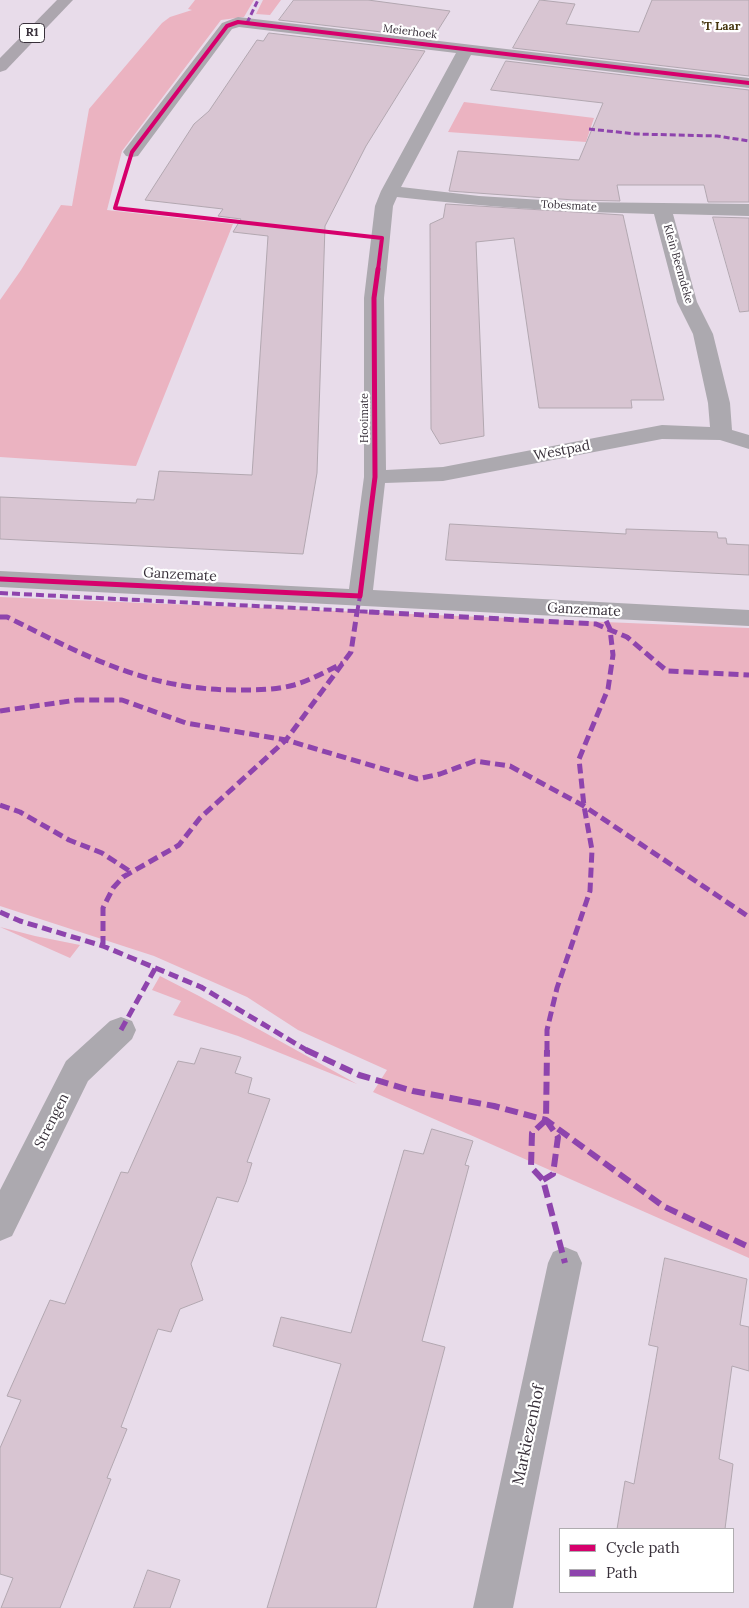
<!DOCTYPE html>
<html>
<head>
<meta charset="utf-8">
<style>
	body { margin:0 }
	#map { position:relative; width:749px; height:1608px; overflow:hidden; background:#e8dcea; font-family:Lora,serif }
	canvas { display:block }
	.legend { position:absolute; left:559px; top:1528px; width:175px; height:65px; box-sizing:border-box; background:#fff; border:1px solid #afacb0; margin:0; padding:6px 9px; list-style:none; font-size:15px; color:#38303a }
	.legend li { display:flex; align-items:center; gap:10px; height:25px }
	.legend b { width:25px; border:1px solid #afacb0 }
</style>
</head>
<body>
<div id="map">
<canvas width="749" height="1608"></canvas>
<ul class="legend">
<li><b style="height:6px;background:#d6006c"></b>Cycle path</li>
<li><b style="height:6px;background:#8e44ad"></b>Path</li>
</ul>
</div>
<script>
const g = document.querySelector('canvas').getContext('2d');
g.lineJoin = 'round';
function fillPath(path, color) { g.fillStyle = color; g.fill(path, 'evenodd'); }
function strokePath(path, color, width, dash) { g.strokeStyle = color; g.lineWidth = width; g.lineCap = dash ? 'butt' : 'round'; g.setLineDash(dash || []); g.stroke(path); }
function label(font, color, halo, rows, align = 'center') {
  g.font = font + ' Lora,serif'; g.lineWidth = 4.5; g.setLineDash([]); g.textBaseline = 'middle'; g.strokeStyle = halo; g.fillStyle = color; for (const [text, x, y, turn = 0] of rows) {
    g.save(); g.translate(x, y); g.rotate((+turn || 0) * Math.PI / 180); g.textAlign = isNaN(turn) ? turn : align; if (halo) g.strokeText(text, 0, 0); g.fillText(text, 0, 0); g.restore();
  }
}
fillPath(new Path2D(`
	M 195,0 L 254,0 L 244,17 L 221,20 L 122,151 L 107,210 L 233,224 L 136,466 L 0,457 L 0,300 L 21,270 L 61,205 L 72,206 L 89,109 L 162,23 L 170,17 L 192,10 L 188,9 Z
	M 263,0 L 281,0 L 270,15 L 256,14 Z
	M 464,102 L 594,118 L 586,142 L 448,132 Z
	M 0,597 L 749,628 L 749,1258 L 373,1092 L 387,1070 L 298,1030 L 247,997 L 154,956 L 0,906 Z
	M 0,927 L 35,936 L 80,945 L 70,958 Z
	M 160,976 L 199,996 L 357,1084 L 238,1036 L 173,1015 L 181,1001 L 152,990 Z`), '#ebb3c1');
const building = new Path2D(`
	M 294,0 L 368,0 L 450,11 L 433,38 L 279,20 Z
	M 540,0 L 575,4 L 566,24 L 639,32 L 652,0 L 749,0 L 749,76 L 513,48 Z
	M 269,33 L 425,51 L 366,146 L 325,226 L 317,473 L 303,554 L 0,539 L 0,497 L 136,503 L 137,499 L 154,500 L 159,471 L 252,475 L 268,236 L 233,232 L 241,219 L 218,216 L 223,209 L 145,200 L 194,124 L 209,111 L 257,40 L 263,41 Z
	M 506,61 L 749,90 L 749,202 L 708,202 L 704,185 L 617,185 L 620,201 L 574,200 L 449,191 L 458,151 L 579,160 L 603,103 L 491,90 Z
	M 446,204 L 623,215 L 664,400 L 631,400 L 632,408 L 539,408 L 514,238 L 476,242 L 484,436 L 440,444 L 431,429 L 430,224 L 443,218 Z
	M 713,217 L 749,218 L 749,311 L 740,312 Z
	M 450,524 L 626,534 L 626,529 L 717,532 L 718,538 L 726,538 L 727,544 L 749,545 L 749,575 L 446,560 Z
	M 201,1048 L 241,1057 L 235,1073 L 252,1078 L 248,1093 L 270,1099 L 247,1162 L 252,1163 L 246,1182 L 238,1202 L 217,1197 L 191,1264 L 203,1300 L 180,1309 L 171,1332 L 158,1329 L 121,1427 L 127,1429 L 107,1478 L 111,1479 L 60,1608 L 1,1608 L 13,1578 L 0,1574 L 0,1448 L 21,1400 L 7,1396 L 50,1300 L 65,1304 L 121,1172 L 128,1173 L 178,1061 L 194,1064 Z
	M 432,1129 L 473,1141 L 465,1165 L 469,1166 L 422,1341 L 445,1347 L 376,1608 L 267,1608 L 341,1364 L 273,1346 L 281,1317 L 351,1333 L 404,1150 L 423,1154 Z
	M 665,1258 L 747,1279 L 740,1325 L 749,1327 L 749,1371 L 732,1366 L 719,1459 L 733,1464 L 725,1529 L 617,1529 L 625,1481 L 634,1484 L 650,1393 L 658,1347 L 649,1345 Z
	M 148,1570 L 180,1580 L 170,1608 L 134,1608 Z`);
fillPath(building, '#d8c5d2');
strokePath(building, '#b2a7b0', 1);
fillPath(new Path2D(`
	M 238,17 L 749,78 L 749,88 L 471,55 L 401,187 L 479,196 L 574,202 L 749,204 L 749,216 L 673,214 L 697,302 L 713,334 L 730,403 L 732,430 L 749,435 L 749,449 L 720,440 L 662,439 L 443,481 L 385,483 L 373,590 L 749,610 L 749,626 L 0,587 L 0,571 L 349,589 L 364,477 L 364,298 L 375,206 L 381,191 L 456,53 L 239,27 L 232,29 L 138,156 L 132,157 L 126,156 L 123,152 L 126,148 L 222,23 ZM 397,197 C 483,207 568,212 654,214 L 677,302 L 693,334 L 708,403 L 710,427 L 662,425 L 443,467 L 386,470 L 384,298 L 393,206 Z
	M 121,1017 L 132,1021 L 136,1030 L 132,1039 L 88,1081 L 12,1236 L 0,1241 L 0,1190 L 66,1061 L 110,1021 Z
	M 565,1247 L 577,1252 L 582,1263 L 513,1608 L 473,1608 L 548,1263 L 553,1252 Z`), '#aca9af');
fillPath(new Path2D(`
	M 57,0 L 73,0 L 6,70 L 0,72 L 0,58 Z`), '#aca6ae');
strokePath(new Path2D(`
	M 247,23 L 258,0
	M 589,129 L 636,134 L 717,136 L 749,141`), '#8e44ad', 3, [6, 3]);
strokePath(new Path2D(`
	M 0,593 L 394,613
	M 601,611 L 602,613
	M 357,613 L 360,596`), '#8e44ad', 4, [8, 4]);
strokePath(new Path2D(`
	M 369,612 L 596,624 L 627,637 L 667,671 L 749,675
	M 0,617 L 7,617 C 86,656 146,690 237,690 C 256,690 276,690 294,685 C 311,680 327,671 343,663
	M 0,711 L 77,700 L 122,700 L 186,723 L 286,740 L 417,779 L 440,774 L 475,761 L 510,766 L 584,806 L 749,917
	M 0,805 L 20,812 L 69,840 L 102,853 L 131,872
	M 0,912 L 20,921 L 103,946 L 201,987 L 308,1051
	M 103,946 L 103,908 L 113,888 L 123,877 L 179,845 L 200,818 L 286,740 L 351,652 L 357,612
	M 121,1030 L 156,967
	M 547,1051 L 547,1030 L 557,988 L 590,891 L 592,850 L 584,806 L 579,759 L 608,689 L 613,655 L 610,629 L 602,612`), '#8e44ad', 5, [10, 5]);
strokePath(new Path2D(`
	M 306,1050 L 359,1075 L 413,1091 L 494,1106 L 546,1120 L 663,1206 L 749,1247
	M 546,1120 L 532,1133 L 531,1167 L 543,1180 L 565,1263
	M 543,1180 L 553,1174 L 558,1137 L 546,1120 L 547,1050`), '#8e44ad', 6, [13, 6]);
strokePath(new Path2D(`
	M 378,270 L 382,238 L 115,208 L 132,152 L 227,26 L 238,22 L 749,83`), '#d6006c', 4);
strokePath(new Path2D(`
	M 0,579 L 360,596 L 375,477 L 374,298 L 378,269`), '#d6006c', 5);
label('11px', '#38303a', '#fff', [
	["Meierhoek",410,32,7],
	["Tobesmate",569,206,3],
	["Klein Beemdeke",678,264,74],
	["Hooimate",365,418,-90]
]);
label('bold 12px', '#46360e', '#fff', [
	["’T Laar",721,27]
]);
for (const [x, y, w] of [
	[32,33,25]
]) { const box = new Path2D(); box.roundRect(x - w / 2, y - 9.5, w, 19, 4); g.fillStyle = '#fff'; g.fill(box); strokePath(box, '#38303a', 1); }
label('bold 12px', '#38303a', null, [
	["R1",32,33]
]);
label('14px', '#38303a', '#fff', [
	["Westpad",562,451,-11],
	["Ganzemate",180,575,3],
	["Ganzemate",584,610,3],
	["Strengen",52,1121,-63]
]);
label('16px', '#38303a', '#fff', [
	["Markiezenhof",529,1435,-78]
]);
</script>
</body>
</html>
